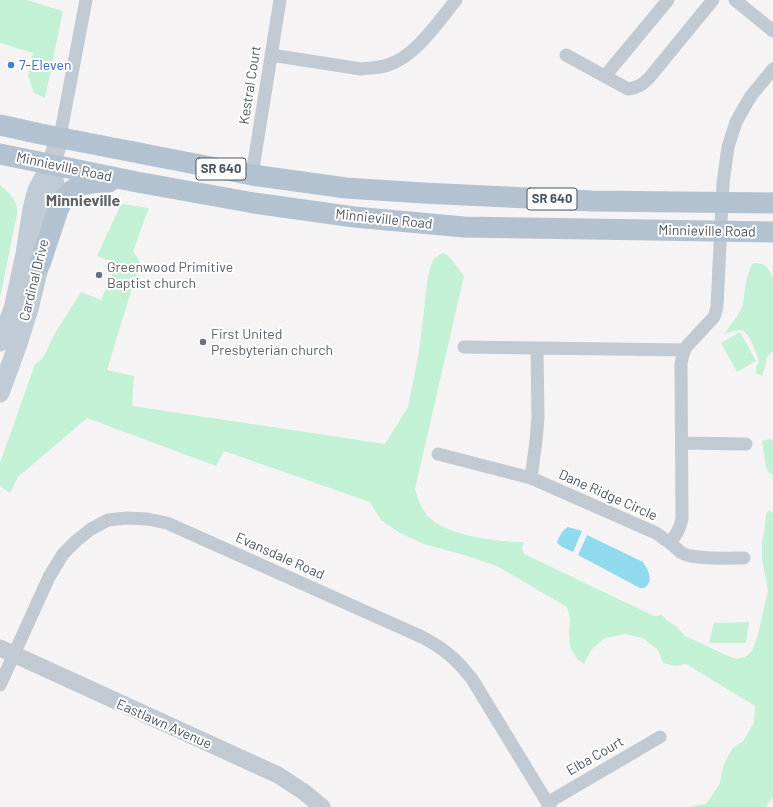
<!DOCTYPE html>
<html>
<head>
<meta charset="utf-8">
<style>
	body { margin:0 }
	canvas { display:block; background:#f5f3f3 }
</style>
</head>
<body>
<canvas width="773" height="807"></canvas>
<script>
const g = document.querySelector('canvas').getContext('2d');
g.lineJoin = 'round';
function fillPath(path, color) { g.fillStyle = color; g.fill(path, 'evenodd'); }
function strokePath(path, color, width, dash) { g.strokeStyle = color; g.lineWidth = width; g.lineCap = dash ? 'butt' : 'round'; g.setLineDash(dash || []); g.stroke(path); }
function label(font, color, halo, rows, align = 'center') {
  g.font = font + ' Barlow,sans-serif'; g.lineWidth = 4; g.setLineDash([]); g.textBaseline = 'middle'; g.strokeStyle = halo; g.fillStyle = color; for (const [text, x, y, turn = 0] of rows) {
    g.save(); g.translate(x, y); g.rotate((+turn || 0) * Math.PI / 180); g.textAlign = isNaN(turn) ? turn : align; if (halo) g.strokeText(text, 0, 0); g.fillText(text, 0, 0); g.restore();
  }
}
fillPath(new Path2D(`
	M 0,0 L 26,0 L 63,11 L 45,98 L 34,93 L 28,76 L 33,53 L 0,43 Z
	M 0,185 C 14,196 21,206 15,224 L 0,298 Z
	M 121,204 L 149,208 L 133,251 L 140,262 L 107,370 L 134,376 L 132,406 L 385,444 L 408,407 L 419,352 L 428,276 L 433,260 L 442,253 L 448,255 L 464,276 L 415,489 C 418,500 422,510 430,518 C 447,536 500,542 524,542 L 522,548 L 524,554 L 654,616 L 662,615 L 667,620 L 677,627 L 685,636 L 726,655 L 736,659 L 745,657 L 752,651 L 758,634 L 768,591 L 762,559 L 762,541 L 764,534 L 766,513 L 770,510 L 773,514 L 773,796 L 766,807 L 691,807 L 696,805 L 706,804 L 713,794 L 720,783 L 723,766 L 732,749 L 743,741 L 754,723 L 755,706 L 686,664 L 676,666 L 663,663 L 658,650 L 643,638 L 625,634 L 605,638 L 592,649 L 584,664 L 577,659 L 570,647 L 569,634 L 570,618 L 567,607 L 497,566 L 464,555 L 424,544 L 400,533 L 381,520 L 370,502 L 224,451 L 216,466 L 87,418 L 18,477 L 10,493 L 0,486 L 0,463 L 35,364 L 43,358 L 55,333 L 81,292 L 101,300 L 117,264 L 97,256 Z
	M 753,263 C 765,263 768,267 773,278 L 773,351 L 766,358 L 766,364 L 762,376 L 756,373 L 756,366 L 759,362 C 757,354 749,330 740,330 C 736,330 728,333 724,334 L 738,315 L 743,305 L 746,281 L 750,269 Z
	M 740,332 L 756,361 L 737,372 L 721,343 Z
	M 770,439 L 773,441 L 773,474 L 770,474 L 766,467 L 762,441 Z
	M 749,622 L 746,643 L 709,643 L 714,623 Z`), '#c3f1d5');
fillPath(new Path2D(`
	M 568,527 L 582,531 L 573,552 L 562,547 L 557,543 C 559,537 562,530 568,527 Z
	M 587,535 L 643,562 C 649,571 654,582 644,588 L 640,588 L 578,555 Z`), '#90daee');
strokePath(new Path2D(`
	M 735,0 L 773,31
	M 271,55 L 361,69 C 370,68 379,68 388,65 C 416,56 438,22 456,0
	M 566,55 L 628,89 C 637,88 642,85 649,78 L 713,0
	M 605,76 L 668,0
	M 60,137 L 86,0
	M 252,175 L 280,0
	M 464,347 L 684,350
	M 537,349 L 538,418 L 536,441 L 531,478 L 656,533 L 670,543 C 676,535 680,529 682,519 L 681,364 C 682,358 683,353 686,347 L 714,317 L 717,307 L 723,183 L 728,147 L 736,122 L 745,106 L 751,96 L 773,69
	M 682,443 L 746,444
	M 438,454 L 531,478
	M 670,543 C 674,546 678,550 682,553 C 695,560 729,558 744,558
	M 0,685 L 49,577 L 63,554 L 76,541 L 91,529 L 108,520 L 127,518 L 147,519 L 167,523 L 422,637 C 445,649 456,659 472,679 L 550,807
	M 547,803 L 660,737`), '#c1cad2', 13);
strokePath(new Path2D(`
	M 0,648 L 278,775 L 304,792 L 322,807`), '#c1cad2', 17);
strokePath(new Path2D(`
	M 0,342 L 13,309 L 25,254 L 32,209 L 37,190 L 51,164 L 60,137
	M 0,393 L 18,344 L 29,309 L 40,264 L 55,184 L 51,164`), '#c1cbd6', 19);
strokePath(new Path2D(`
	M 0,125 L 41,134 L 252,175 L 346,188 L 423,193 L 591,201 L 773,203
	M 0,154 L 137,182 L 254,203 L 354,217 L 464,227 L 773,232
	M 40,264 L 58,210 C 69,185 83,182 109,182`), '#b3c2d1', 21);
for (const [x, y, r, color] of [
	[11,65,4,"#3f7fe0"],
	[99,275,4,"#6b7280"],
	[203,342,4,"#6b7280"]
]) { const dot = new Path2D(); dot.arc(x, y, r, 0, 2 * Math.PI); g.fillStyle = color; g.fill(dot); strokePath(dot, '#fff', 1.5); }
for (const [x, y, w] of [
	[221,169,50],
	[552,199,50]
]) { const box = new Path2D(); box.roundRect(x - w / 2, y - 11, w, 22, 3); g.fillStyle = '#fff'; g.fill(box); strokePath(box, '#4a5661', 1); }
label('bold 13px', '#4a5661', null, [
	["SR 640",221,169],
	["SR 640",552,199]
]);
label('14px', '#366cbe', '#fff', [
	["7-Eleven",19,65]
], 'left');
label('14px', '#4a5661', '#fff', [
	["Kestral Court",250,85,-81],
	["Minnieville Road",64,167,12],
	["Minnieville Road",384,219,6],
	["Minnieville Road",707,231,1],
	["Cardinal Drive",34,280,-76],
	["Dane Ridge Circle",608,495,24],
	["Evansdale Road",280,556,24],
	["Eastlawn Avenue",164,724,24],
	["Elba Court",595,756,-30]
]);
label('14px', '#5b616d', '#fff', [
	["Greenwood Primitive",107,267],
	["Baptist church",107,283],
	["First United",211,334],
	["Presbyterian church",211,350]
], 'left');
label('bold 16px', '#5f6368', '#fff', [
	["Minnieville",83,201]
]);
</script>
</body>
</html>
